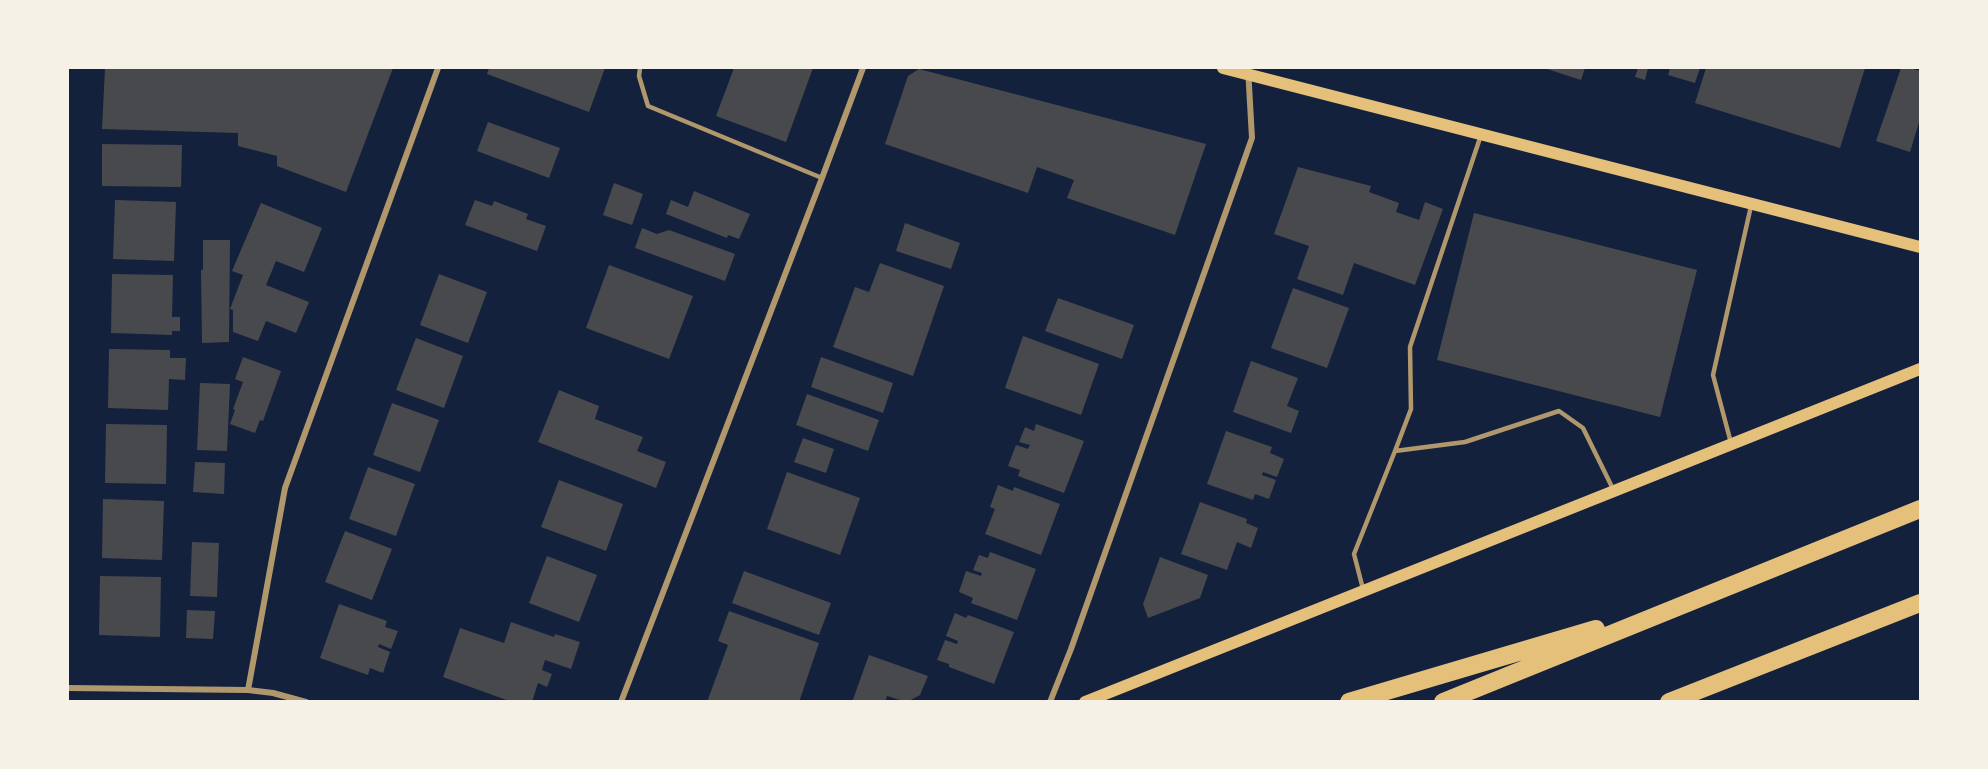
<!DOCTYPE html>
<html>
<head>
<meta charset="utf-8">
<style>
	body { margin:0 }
	#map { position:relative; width:1988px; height:769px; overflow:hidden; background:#14213d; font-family:"Sofia Sans Condensed",sans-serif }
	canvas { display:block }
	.frame { position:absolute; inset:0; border:69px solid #f6f1e7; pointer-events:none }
</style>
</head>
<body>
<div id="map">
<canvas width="1988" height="769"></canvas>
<div class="frame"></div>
</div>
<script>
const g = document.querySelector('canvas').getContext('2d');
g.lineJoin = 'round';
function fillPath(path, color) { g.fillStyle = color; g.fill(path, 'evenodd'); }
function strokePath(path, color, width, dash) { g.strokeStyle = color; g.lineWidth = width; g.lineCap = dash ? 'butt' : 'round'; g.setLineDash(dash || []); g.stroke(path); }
fillPath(new Path2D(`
	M 105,68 L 393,68 L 346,192 L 277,166 L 277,156 L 238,146 L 238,133 L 102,129 Z
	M 489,68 L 605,68 L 589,112 L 487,74 Z
	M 734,68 L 813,68 L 786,142 L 716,116 Z
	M 1544,68 L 1585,68 L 1581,80 Z
	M 1638,68 L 1648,68 L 1645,80 L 1635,77 Z
	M 1670,68 L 1700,68 L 1695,83 L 1668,75 Z
	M 1706,68 L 1865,68 L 1840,148 L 1695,103 Z
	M 1901,68 L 1910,68 L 1920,71 L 1920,119 L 1910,152 L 1876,141 Z
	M 919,69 L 1206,144 L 1175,235 L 1067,198 L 1074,180 L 1037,167 L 1028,193 L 885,144 L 908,76 Z
	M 488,122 L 560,148 L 549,178 L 477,151 Z
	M 102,144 L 182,145 L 181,187 L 102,186 Z
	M 1298,167 L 1371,186 L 1369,192 L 1399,203 L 1396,212 L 1419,220 L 1425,202 L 1443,209 L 1415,285 L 1354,263 L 1343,295 L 1297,279 L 1309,246 L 1274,234 Z
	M 614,183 L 643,194 L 632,225 L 603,215 Z
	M 694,191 L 750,214 L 739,239 L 728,235 L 727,238 L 666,214 L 671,200 L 688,207 Z
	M 115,200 L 176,202 L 174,261 L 113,259 Z
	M 475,200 L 492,206 L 494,201 L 528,214 L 526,219 L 546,226 L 537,251 L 465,225 Z
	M 261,203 L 322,228 L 304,272 L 276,261 L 266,285 L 309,302 L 296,333 L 266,321 L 258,341 L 233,332 L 233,310 L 230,309 L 243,275 L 232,271 Z
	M 1474,213 L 1697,270 L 1660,417 L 1437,360 Z
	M 905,223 L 960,243 L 951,269 L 896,251 Z
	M 642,228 L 657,234 L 669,230 L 735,254 L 725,281 L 635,248 Z
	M 203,240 L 230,240 L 229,342 L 202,343 L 201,270 L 203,270 Z
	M 880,263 L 944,286 L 913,376 L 833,347 L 855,287 L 869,292 Z
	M 609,265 L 693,296 L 669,359 L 586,328 Z
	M 112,274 L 173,275 L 172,317 L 180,317 L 180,331 L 172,331 L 172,335 L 111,333 Z
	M 439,274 L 487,292 L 468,343 L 420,325 Z
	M 1293,288 L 1349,308 L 1327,368 L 1271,348 Z
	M 1058,298 L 1134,325 L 1122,359 L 1045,331 Z
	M 1023,336 L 1099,364 L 1081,415 L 1005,388 Z
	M 416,338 L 463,356 L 444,408 L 396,390 Z
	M 109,349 L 170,350 L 170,358 L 186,358 L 185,380 L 169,379 L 168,410 L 108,408 Z
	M 243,357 L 281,371 L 263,421 L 260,420 L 255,433 L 230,424 L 235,410 L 233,409 L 243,382 L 235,379 Z
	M 821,357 L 893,383 L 883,413 L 811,387 Z
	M 1251,361 L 1298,378 L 1287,406 L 1299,411 L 1291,433 L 1233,412 Z
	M 200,383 L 230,384 L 227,451 L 197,450 Z
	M 559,390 L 599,406 L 595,419 L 643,437 L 637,451 L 666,462 L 656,488 L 538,442 Z
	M 807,394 L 879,420 L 868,451 L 796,425 Z
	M 392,403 L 439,420 L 420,472 L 373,455 Z
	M 106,424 L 167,425 L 166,484 L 105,483 Z
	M 1036,424 L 1084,441 L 1064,493 L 1018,476 L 1020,470 L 1008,466 L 1016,445 L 1028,449 L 1030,445 L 1019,442 L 1025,427 L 1034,431 Z
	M 1226,431 L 1272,447 L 1270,453 L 1284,459 L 1277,477 L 1263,472 L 1262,475 L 1276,480 L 1269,499 L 1255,494 L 1253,500 L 1207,484 Z
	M 803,438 L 834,449 L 826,473 L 794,462 Z
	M 195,462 L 225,463 L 224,494 L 193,492 Z
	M 368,467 L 415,484 L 396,536 L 349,519 Z
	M 787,472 L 860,498 L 840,555 L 767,529 Z
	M 559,480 L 623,504 L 606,551 L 541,527 Z
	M 998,485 L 1013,491 L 1014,487 L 1060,504 L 1041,555 L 985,534 L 995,509 L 990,507 Z
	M 103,499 L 164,501 L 162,560 L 102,558 Z
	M 1200,502 L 1247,519 L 1246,523 L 1258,528 L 1251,548 L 1237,542 L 1227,570 L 1181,554 Z
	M 345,531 L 392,549 L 372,600 L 325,582 Z
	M 192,542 L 219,543 L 217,597 L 190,596 Z
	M 990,552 L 1036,569 L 1017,620 L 971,603 L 973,598 L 959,592 L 966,571 L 981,576 L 982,573 L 973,570 L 979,555 L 988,558 Z
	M 547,556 L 597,575 L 579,622 L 529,603 Z
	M 1160,557 L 1208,575 L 1200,598 L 1148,618 L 1143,604 Z
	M 744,571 L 831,603 L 819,635 L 732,603 Z
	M 100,576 L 161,577 L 160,637 L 99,635 Z
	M 339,604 L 387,621 L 385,627 L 398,631 L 391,649 L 379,644 L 378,647 L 390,652 L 383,673 L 370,668 L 368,675 L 320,658 Z
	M 187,610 L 215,611 L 213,639 L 186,638 Z
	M 729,611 L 819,643 L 799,702 L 707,702 L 728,645 L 718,641 Z
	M 955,613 L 966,618 L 968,615 L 1014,632 L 994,684 L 949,667 L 949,664 L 937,660 L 945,640 L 957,644 L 958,641 L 946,636 Z
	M 511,622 L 554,637 L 555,634 L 580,642 L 571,669 L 545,660 L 542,670 L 552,674 L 547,687 L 538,683 L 532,702 L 512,702 L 443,677 L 460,628 L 504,643 Z
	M 869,655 L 928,676 L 920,695 L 907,702 L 887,696 L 885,702 L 852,702 Z`), '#48494c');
strokePath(new Path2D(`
	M 640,68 L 639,76 L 648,106 L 822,178
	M 1731,443 L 1713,375 L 1751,206
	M 1395,451 L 1411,409 L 1410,347 L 1481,135
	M 1363,589 L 1354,554 L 1395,451 L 1465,442 L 1559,411 L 1583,428 L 1613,489`), '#b1986c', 4.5);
strokePath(new Path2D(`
	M 68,688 L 248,690 L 273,693 L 306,702
	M 248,690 L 285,488 L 438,68
	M 621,702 L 822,178 L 863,68
	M 1050,702 L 1071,649 L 1252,138 L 1248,68`), '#b1986c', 6);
strokePath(new Path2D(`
	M 1223,68 L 1920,247
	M 1085,702 L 1920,369`), '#e5c07b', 12);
strokePath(new Path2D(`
	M 1349,702 L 1596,629
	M 1443,702 L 1920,509
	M 1669,702 L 1920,603`), '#e5c07b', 18);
</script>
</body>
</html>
